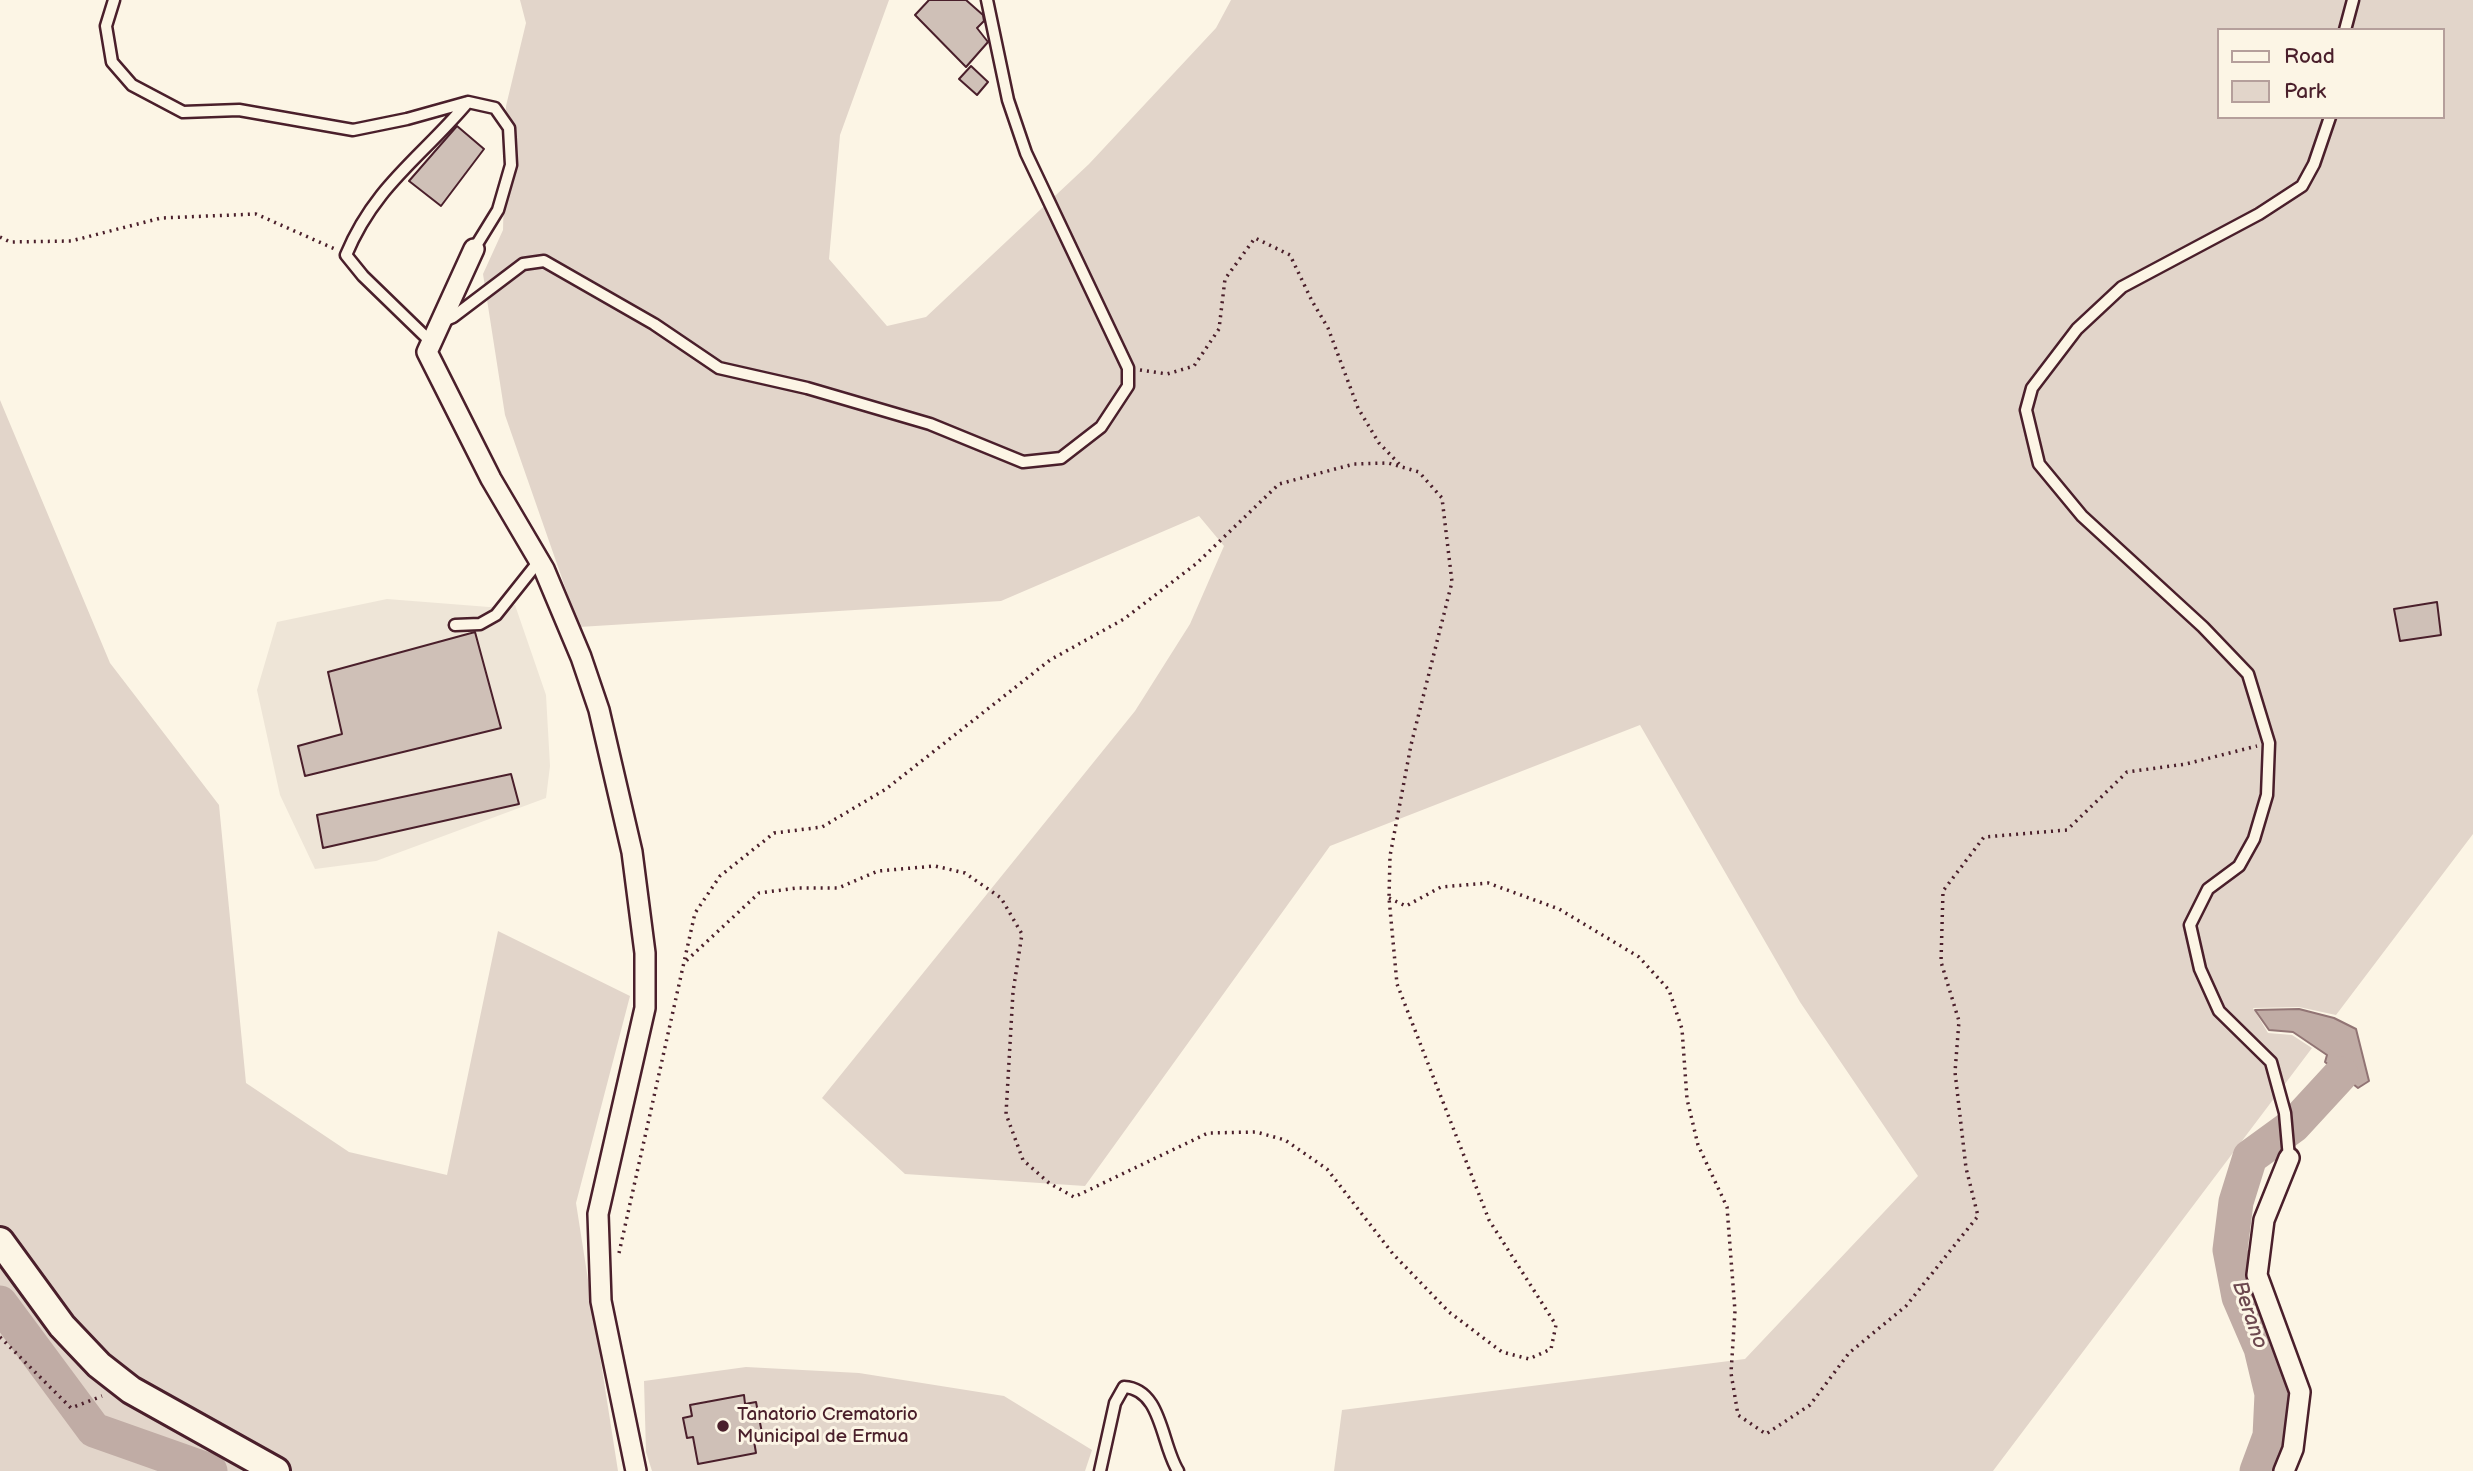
<!DOCTYPE html>
<html>
<head>
<meta charset="utf-8">
<style>
	body { margin:0 }
	#map { position:relative; width:2473px; height:1471px; overflow:hidden; background:#fcf5e5; font-family:"Balsamiq Sans",sans-serif }
	canvas { display:block }
	.legend { position:absolute; left:2217px; top:28px; width:228px; height:91px; box-sizing:border-box; background:#fcf5e5; border:2px solid #b59f9b; margin:0; padding:9px 12px; list-style:none; font-size:21px; color:#4a1f2b }
	.legend li { display:flex; align-items:center; gap:14px; height:35px }
	.legend b { width:35px; border:2px solid #b59f9b }
</style>
</head>
<body>
<div id="map">
<canvas width="2473" height="1471"></canvas>
<ul class="legend">
<li><b style="height:9px;background:#fcf5e5"></b>Road</li>
<li><b style="height:19px;background:#e2d5ca"></b>Park</li>
</ul>
</div>
<script>
const g = document.querySelector('canvas').getContext('2d');
g.lineJoin = 'round';
function fillPath(path, color) { g.fillStyle = color; g.fill(path, 'evenodd'); }
function strokePath(path, color, width, dash) { g.strokeStyle = color; g.lineWidth = width; g.lineCap = dash ? 'butt' : 'round'; g.setLineDash(dash || []); g.stroke(path); }
function label(font, color, halo, rows, align = 'center') {
  g.font = font + ' "Balsamiq Sans",sans-serif'; g.lineWidth = 6; g.setLineDash([]); g.textBaseline = 'middle'; g.strokeStyle = halo; g.fillStyle = color; for (const [text, x, y, turn = 0] of rows) {
    g.save(); g.translate(x, y); g.rotate((+turn || 0) * Math.PI / 180); g.textAlign = isNaN(turn) ? turn : align; if (halo) g.strokeText(text, 0, 0); g.fillText(text, 0, 0); g.restore();
  }
}
fillPath(new Path2D(`
	M 387,599 L 489,607 L 515,605 L 546,695 L 550,766 L 546,798 L 376,861 L 315,869 L 280,795 L 257,690 L 277,622 Z`), '#eee5d7');
fillPath(new Path2D(`
	M 520,0 L 889,0 L 840,135 L 829,259 L 887,326 L 926,317 L 1089,164 L 1216,28 L 1231,0 L 2473,0 L 2473,834 L 2336,1015 L 2299,1007 L 2253,1008 L 2268,1033 L 2292,1035 L 2312,1048 L 1993,1471 L 1334,1471 L 1342,1410 L 1745,1359 L 1918,1176 L 1800,1002 L 1640,725 L 1330,846 L 1085,1186 L 905,1174 L 822,1098 L 1135,711 L 1190,624 L 1224,546 L 1199,516 L 1001,601 L 579,627 L 505,415 L 483,274 L 503,230 L 506,106 L 526,23 ZM 2219,30 L 2443,30 L 2443,117 L 2219,117 Z
	M 0,400 L 110,663 L 219,805 L 246,1083 L 349,1152 L 447,1175 L 498,931 L 630,996 L 576,1203 L 618,1471 L 0,1471 Z
	M 746,1367 L 859,1373 L 1004,1396 L 1092,1450 L 1085,1471 L 652,1471 L 646,1452 L 644,1381 Z`), '#e2d5ca');
const water = new Path2D(`
	M 2299,1009 L 2334,1018 L 2356,1029 L 2369,1081 L 2358,1088 L 2325,1062 L 2327,1055 L 2293,1032 L 2269,1030 L 2255,1010 Z`);
fillPath(water, '#c0aca5');
strokePath(water, '#917474', 2);
strokePath(new Path2D(`
	M 0,1303 L 94,1430 L 210,1471
	M 2257,1471 L 2270,1436 L 2272,1394 L 2261,1348 L 2239,1297 L 2230,1250 L 2236,1202 L 2250,1157 L 2294,1125 L 2341,1074`), '#c0aca5', 35);
const building = new Path2D(`
	M 929,0 L 966,0 L 983,15 L 984,21 L 977,28 L 988,42 L 966,67 L 915,15 Z
	M 971,66 L 988,82 L 977,95 L 959,79 Z
	M 457,126 L 484,149 L 441,206 L 409,181 Z
	M 2437,602 L 2441,635 L 2400,641 L 2394,609 Z
	M 475,632 L 501,728 L 305,776 L 298,746 L 342,734 L 328,672 Z
	M 511,774 L 519,804 L 323,848 L 317,815 Z
	M 744,1395 L 745,1404 L 756,1402 L 762,1433 L 753,1435 L 756,1453 L 698,1464 L 693,1437 L 687,1438 L 683,1418 L 692,1416 L 690,1405 Z`);
fillPath(building, '#cfc0b7');
strokePath(building, '#4a1f2b', 2);
const service = new Path2D(`
	M 114,0 L 106,26 L 112,62 L 132,85 L 183,112 L 239,110 L 353,130 L 407,119 L 468,102 L 495,108 L 509,128 L 511,165 L 498,210 L 474,249
	M 2345,30 L 2353,0
	M 443,321 L 453,317 L 523,264 L 544,261 L 654,324 L 719,368 L 807,388 L 930,424 L 1023,462 L 1061,458 L 1101,427 L 1128,386 L 1128,368 L 1026,153 L 1008,100 L 987,0
	M 431,342 L 363,276 L 346,255 C 375,185 422,157 468,102
	M 455,625 L 480,624 L 496,615 L 539,561
	M 2289,1158 L 2285,1113 L 2271,1062 L 2219,1011 L 2200,969 L 2190,925 L 2208,889 L 2239,866 L 2254,839 L 2267,795 L 2269,743 L 2248,674 L 2203,627 L 2082,516 L 2039,464 L 2026,410 L 2032,388 L 2077,329 L 2122,287 L 2259,214 L 2302,186 L 2314,164 L 2330,117
	M 1100,1471 L 1115,1403 L 1124,1387 C 1162,1389 1161,1444 1178,1471`);
const minor = new Path2D(`
	M 474,249 L 427,352 L 491,479 L 544,569 L 581,657 L 599,710 L 632,852 L 645,953 L 645,1008 L 598,1214 L 601,1301 L 636,1471
	M 2284,1471 L 2293,1449 L 2300,1392 L 2257,1275 L 2264,1220 L 2289,1158`);
const secondary = new Path2D(`
	M 0,1241 L 62,1326 L 99,1365 L 131,1390 L 276,1471`);
strokePath(service, '#4a1f2b', 15);
strokePath(minor, '#4a1f2b', 24);
strokePath(secondary, '#4a1f2b', 32);
strokePath(new Path2D(`
	M 0,237 L 10,242 L 71,241 L 161,218 L 256,214 L 335,249
	M 1140,370 L 1167,374 L 1194,366 L 1219,329 L 1225,279 L 1255,238 L 1290,255 L 1312,301 L 1328,328 L 1358,408 L 1379,443 L 1402,467
	M 1389,898 L 1406,906 L 1441,887 L 1488,883 L 1559,909 L 1639,957 L 1669,990 L 1682,1029 L 1687,1099 L 1698,1145 L 1727,1207 L 1735,1311 L 1731,1373 L 1738,1415 L 1766,1434 L 1810,1405 L 1849,1353 L 1906,1306 L 1978,1216 L 1966,1168 L 1955,1072 L 1959,1021 L 1941,962 L 1943,891 L 1984,837 L 2067,830 L 2127,772 L 2186,764 L 2257,746
	M 619,1253 L 695,913 L 720,876 L 774,833 L 822,827 L 886,789 L 1050,660 L 1124,619 L 1197,563 L 1279,484 L 1354,464 L 1388,463 L 1419,472 L 1442,498 L 1452,582 L 1411,745 L 1390,856 L 1389,898 L 1397,984 L 1489,1220 L 1556,1325 L 1551,1349 L 1529,1359 L 1502,1352 L 1449,1312 L 1393,1254 L 1327,1169 L 1285,1140 L 1256,1132 L 1208,1133 L 1074,1197 L 1049,1183 L 1023,1160 L 1006,1114 L 1013,992 L 1022,934 L 1001,898 L 965,873 L 935,866 L 878,871 L 838,888 L 797,888 L 759,893 L 686,961
	M 0,1337 L 71,1408 L 102,1396`), '#4a1f2b', 3.5, [2, 5]);
strokePath(service, '#fcf5e5', 10);
strokePath(minor, '#fcf5e5', 19);
strokePath(secondary, '#fcf5e5', 26);
for (const [x, y, r, color] of [
	[723,1426,7,"#4a1f2b"]
]) { const dot = new Path2D(); dot.arc(x, y, r, 0, 2 * Math.PI); g.fillStyle = color; g.fill(dot); strokePath(dot, '#fcf5e5', 2.5); }
label('19px', '#4a1f2b', '#fcf5e5', [
	["Tanatorio Crematorio",737,1415],
	["Municipal de Ermua",737,1437]
], 'left');
label('italic 21px', '#6d4950', '#fcf5e5', [
	["Berano",2249,1315,71]
]);
</script>
</body>
</html>
